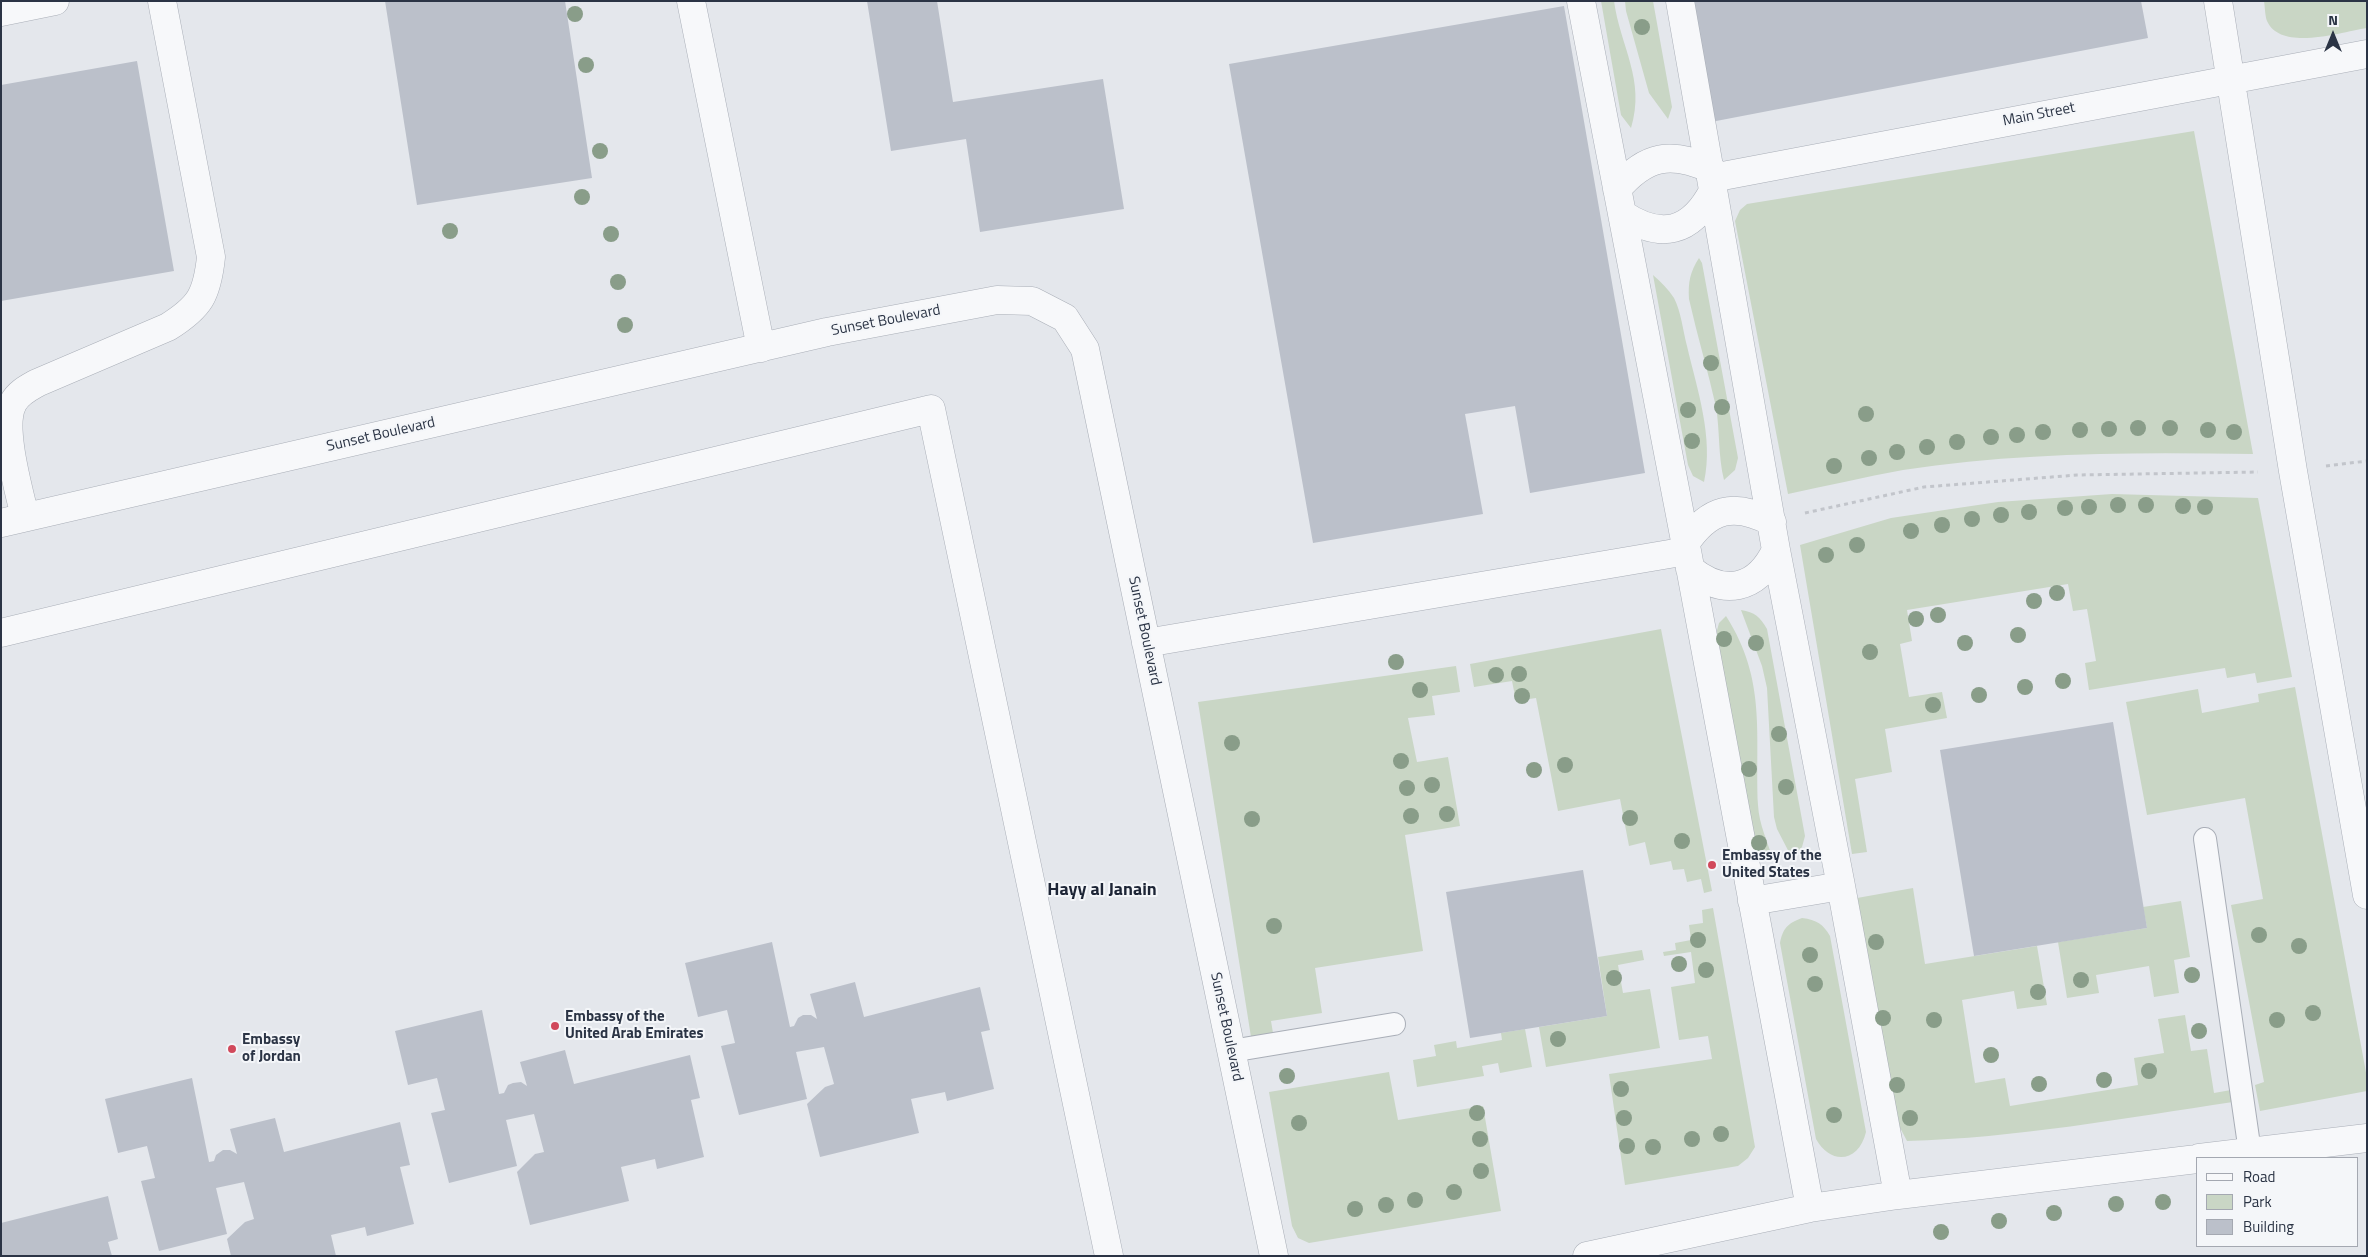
<!DOCTYPE html>
<html>
<head>
<meta charset="utf-8">
<style>
	body { margin:0 }
	#map { position:relative; width:2368px; height:1257px; overflow:hidden; background:#e4e7ec; font-family:"Titillium Web",sans-serif }
	canvas { display:block }
	.frame { position:absolute; inset:0; border:2px solid #2b3445; pointer-events:none }
	.legend { position:absolute; left:2196px; top:1157px; width:162px; height:90px; box-sizing:border-box; background:#f4f6f9; border:1px solid #a4a8b1; margin:0; padding:6px 9px; list-style:none; font-size:15px; color:#2b3445 }
	.legend li { display:flex; align-items:center; gap:10px; height:25px }
	.legend b { width:25px; border:1px solid #a4a8b1 }
	.north { position:absolute; left:2308px; top:10px; width:50px; height:50px; -webkit-text-stroke:4px #f4f6f9; paint-order:stroke; rotate:0deg; font-size:14px; font-weight:700; line-height:20px; text-align:center; color:#2b3445 }
	.north::after { content:''; display:block; margin:auto; width:18px; height:22px; background:#2b3445; clip-path:polygon(50% 0,100% 100%,50% 72%,0 100%) }
</style>
</head>
<body>
<div id="map">
<canvas width="2368" height="1257"></canvas>
<div class="frame"></div>
<ul class="legend">
<li><b style="height:6px;background:#f7f8fa"></b>Road</li>
<li><b style="height:14px;background:#c9d6c5"></b>Park</li>
<li><b style="height:14px;background:#bbc0ca"></b>Building</li>
</ul>
<div class="north">N</div>
</div>
<script>
const g = document.querySelector('canvas').getContext('2d');
g.lineJoin = 'round';
function fillPath(path, color) { g.fillStyle = color; g.fill(path, 'evenodd'); }
function strokePath(path, color, width, dash) { g.strokeStyle = color; g.lineWidth = width; g.lineCap = dash ? 'butt' : 'round'; g.setLineDash(dash || []); g.stroke(path); }
function label(font, color, halo, rows, align = 'center') {
  g.font = font + ' "Titillium Web",sans-serif'; g.lineWidth = 4; g.setLineDash([]); g.textBaseline = 'middle'; g.strokeStyle = halo; g.fillStyle = color; for (const [text, x, y, turn = 0] of rows) {
    g.save(); g.translate(x, y); g.rotate((+turn || 0) * Math.PI / 180); g.textAlign = isNaN(turn) ? turn : align; if (halo) g.strokeText(text, 0, 0); g.fillText(text, 0, 0); g.restore();
  }
}
fillPath(new Path2D(`
	M 1601,1 L 1614,1 C 1620,46 1646,80 1631,128 L 1621,115 Z
	M 1625,1 L 1653,1 L 1672,107 L 1668,119 L 1649,93 L 1626,11 Z
	M 2264,1 L 2367,1 L 2367,28 C 2341,32 2281,52 2267,21 C 2265,16 2265,7 2264,1 Z
	M 2194,131 L 2253,454 C 2136,452 2019,452 1903,470 C 1865,477 1826,486 1788,494 L 1735,221 L 1740,210 L 1747,204 Z
	M 1699,258 L 1702,263 L 1738,458 L 1735,470 L 1724,480 C 1718,456 1720,431 1716,407 C 1708,371 1697,335 1689,299 C 1688,282 1690,272 1699,258 Z
	M 1653,275 C 1661,282 1668,289 1674,298 C 1681,311 1683,331 1687,346 C 1697,389 1714,438 1704,482 L 1693,476 L 1688,465 Z
	M 2112,494 L 2258,498 L 2292,677 L 2257,683 L 2255,673 L 2227,678 L 2225,668 L 2089,690 L 2085,663 L 2096,661 L 2087,609 L 2073,611 L 2068,584 L 1907,610 L 1912,641 L 1900,644 L 1909,697 L 1942,692 L 1947,718 L 1885,729 L 1892,772 L 1855,779 L 1867,852 L 1852,854 L 1800,545 L 1891,518 L 1998,502 Z
	M 1741,610 C 1755,612 1760,617 1767,629 L 1805,836 L 1802,847 L 1792,858 L 1777,829 L 1774,817 L 1767,688 L 1762,666 Z
	M 1726,616 C 1767,680 1755,735 1758,805 C 1759,825 1768,842 1773,860 L 1761,854 L 1755,843 L 1716,634 L 1719,623 Z
	M 1661,629 L 1712,891 L 1704,893 L 1701,879 L 1687,882 L 1684,869 L 1673,870 L 1671,861 L 1650,865 L 1645,842 L 1629,846 L 1620,799 L 1558,811 L 1536,698 L 1516,701 L 1512,681 L 1474,687 L 1470,664 Z
	M 1456,666 L 1460,692 L 1432,696 L 1435,715 L 1408,718 L 1417,762 L 1448,757 L 1460,826 L 1405,835 L 1423,951 L 1315,968 L 1322,1013 L 1271,1021 L 1273,1033 L 1251,1037 L 1198,702 Z
	M 2295,687 L 2367,1078 L 2367,1091 L 2260,1111 L 2255,1085 L 2264,1082 L 2231,905 L 2263,899 L 2245,798 L 2147,815 L 2126,702 L 2198,689 L 2202,713 L 2259,702 L 2258,694 Z
	M 1913,888 L 1925,964 L 2037,946 L 2047,1005 L 2017,1009 L 2014,991 L 1962,1000 L 1975,1083 L 2005,1078 L 2010,1106 L 2138,1085 L 2134,1058 L 2164,1053 L 2158,1019 L 2185,1015 L 2191,1051 L 2207,1049 L 2214,1093 L 2231,1090 L 2233,1102 C 2125,1118 2016,1138 1907,1141 L 1896,1120 L 1857,898 Z
	M 2181,901 L 2190,957 L 2174,960 L 2179,993 L 2154,997 L 2149,966 L 2096,975 L 2099,993 L 2067,998 L 2058,942 L 2147,928 L 2143,907 Z
	M 1713,908 L 1755,1147 L 1748,1158 L 1738,1166 L 1625,1185 L 1609,1074 L 1712,1059 L 1708,1036 L 1679,1040 L 1671,987 L 1695,983 L 1691,952 L 1664,956 L 1663,952 L 1676,950 L 1675,943 L 1691,940 L 1689,925 L 1703,923 L 1702,910 Z
	M 1802,918 C 1817,920 1823,924 1830,936 L 1866,1132 C 1859,1162 1831,1166 1816,1139 L 1780,943 C 1783,928 1788,923 1802,918 Z
	M 1642,950 L 1644,960 L 1618,965 L 1623,993 L 1650,989 L 1660,1048 L 1546,1067 L 1539,1027 L 1607,1016 L 1598,957 Z
	M 1525,1029 L 1532,1067 L 1500,1073 L 1498,1063 L 1482,1066 L 1484,1076 L 1417,1087 L 1413,1060 L 1436,1056 L 1434,1045 L 1456,1041 L 1457,1048 L 1502,1040 L 1501,1033 Z
	M 1389,1072 L 1398,1120 L 1483,1106 L 1501,1211 L 1309,1243 L 1298,1238 L 1292,1226 L 1269,1092 Z`), '#c9d6c5');
fillPath(new Path2D(`
	M 385,1 L 565,1 L 592,178 L 417,205 Z
	M 867,1 L 937,1 L 953,102 L 1103,79 L 1124,209 L 980,232 L 966,139 L 891,151 Z
	M 1687,1 L 2141,1 L 2148,38 L 1711,122 Z
	M 1564,6 L 1645,473 L 1530,493 L 1515,406 L 1465,414 L 1483,514 L 1313,543 L 1229,64 Z
	M 137,61 L 174,271 L 1,301 L 1,85 Z
	M 2113,722 L 2147,928 L 1974,956 L 1940,750 Z
	M 1583,870 L 1607,1016 L 1470,1038 L 1446,892 Z
	M 772,942 L 790,1027 L 794,1026 L 798,1018 L 803,1015 L 811,1015 L 817,1019 L 810,994 L 855,982 L 864,1017 L 980,987 L 990,1030 L 981,1032 L 994,1089 L 947,1101 L 945,1092 L 911,1099 L 919,1133 L 820,1157 L 807,1104 L 825,1087 L 834,1084 L 824,1047 L 796,1052 L 807,1099 L 739,1115 L 721,1046 L 735,1043 L 727,1010 L 698,1017 L 685,963 Z
	M 482,1010 L 499,1094 L 504,1093 L 508,1085 L 513,1083 L 521,1082 L 527,1086 L 520,1062 L 565,1050 L 574,1084 L 690,1055 L 700,1098 L 691,1100 L 704,1157 L 657,1169 L 655,1159 L 621,1167 L 629,1201 L 530,1225 L 517,1172 L 535,1154 L 544,1152 L 534,1114 L 506,1120 L 517,1166 L 449,1183 L 431,1113 L 445,1110 L 437,1078 L 408,1085 L 395,1031 Z
	M 192,1078 L 209,1162 L 214,1161 L 216,1155 L 223,1150 L 230,1150 L 237,1154 L 230,1129 L 275,1118 L 284,1152 L 400,1122 L 410,1165 L 400,1167 L 414,1224 L 367,1236 L 365,1227 L 331,1235 L 336,1256 L 231,1256 L 227,1239 L 245,1222 L 254,1219 L 244,1182 L 216,1188 L 227,1234 L 159,1251 L 141,1181 L 155,1178 L 147,1146 L 118,1153 L 105,1099 Z
	M 108,1196 L 118,1239 L 108,1242 L 112,1256 L 1,1256 L 1,1223 Z`), '#bbc0ca');
const service = new Path2D(`
	M 2205,839 L 2250,1152
	M 1231,1051 L 1394,1024`);
const minor = new Path2D(`
	M 691,1 L 761,348
	M 1581,1 L 1687,551 L 1810,1208
	M 1680,1 L 1776,550 L 1841,886 L 1898,1195
	M 2218,1 L 2293,471 L 2367,895
	M 1,12 L 55,1
	M 1712,178 L 2367,54
	M 1617,189 C 1646,155 1671,151 1711,169
	M 1622,214 C 1661,240 1691,233 1713,191
	M 25,517 C 19,490 0,426 13,403 C 18,393 28,388 37,383 L 168,327 C 200,307 207,295 211,257 L 162,1
	M 1,523 L 827,332 L 997,300 L 1032,301 L 1065,318 L 1085,349 L 1274,1256
	M 1685,544 C 1709,508 1734,502 1772,522
	M 1690,569 C 1724,597 1757,590 1776,550
	M 1,633 L 931,409 L 1109,1256
	M 1146,643 L 1687,551
	M 1752,901 L 1841,886
	M 2199,1158 L 2367,1138
	M 1587,1256 L 1810,1208 L 1898,1195 L 2197,1159`);
strokePath(service, '#a9aeb7', 24);
strokePath(minor, '#a9aeb7', 29);
strokePath(new Path2D(`
	M 2326,466 L 2367,461
	M 1805,513 L 1924,487 L 2077,475 L 2258,472`), '#c2c5cb', 3, [4, 4]);
strokePath(service, '#f7f8fa', 22);
strokePath(minor, '#f7f8fa', 28);
g.fillStyle = '#899d89';
for (const [x, y] of [
	[575,14],
	[1642,27],
	[586,65],
	[600,151],
	[582,197],
	[450,231],
	[611,234],
	[618,282],
	[625,325],
	[1711,363],
	[1722,407],
	[1688,410],
	[1866,414],
	[2138,428],
	[2170,428],
	[2109,429],
	[2080,430],
	[2208,430],
	[2043,432],
	[2234,432],
	[2017,435],
	[1991,437],
	[1692,441],
	[1957,442],
	[1927,447],
	[1897,452],
	[1869,458],
	[1834,466],
	[2118,505],
	[2146,505],
	[2183,506],
	[2089,507],
	[2205,507],
	[2065,508],
	[2029,512],
	[2001,515],
	[1972,519],
	[1942,525],
	[1911,531],
	[1857,545],
	[1826,555],
	[2057,593],
	[2034,601],
	[1938,615],
	[1916,619],
	[2018,635],
	[1724,639],
	[1756,643],
	[1965,643],
	[1870,652],
	[1396,662],
	[1519,674],
	[1496,675],
	[2063,681],
	[2025,687],
	[1420,690],
	[1979,695],
	[1522,696],
	[1933,705],
	[1779,734],
	[1232,743],
	[1401,761],
	[1565,765],
	[1749,769],
	[1534,770],
	[1432,785],
	[1786,787],
	[1407,788],
	[1447,814],
	[1411,816],
	[1630,818],
	[1252,819],
	[1682,841],
	[1759,843],
	[1274,926],
	[2259,935],
	[1698,940],
	[1876,942],
	[2299,946],
	[1810,955],
	[1679,964],
	[1706,970],
	[2192,975],
	[1614,978],
	[2081,980],
	[1815,984],
	[2038,992],
	[2313,1013],
	[1883,1018],
	[1934,1020],
	[2277,1020],
	[2199,1031],
	[1558,1039],
	[1991,1055],
	[2149,1071],
	[1287,1076],
	[2104,1080],
	[2039,1084],
	[1897,1085],
	[1621,1089],
	[1477,1113],
	[1834,1115],
	[1624,1118],
	[1910,1118],
	[1299,1123],
	[1721,1134],
	[1480,1139],
	[1692,1139],
	[1627,1146],
	[1653,1147],
	[1481,1171],
	[1454,1192],
	[1415,1200],
	[2163,1202],
	[2116,1204],
	[1386,1205],
	[1355,1209],
	[2054,1213],
	[1999,1221],
	[1941,1232]
]) { g.beginPath(); g.arc(x, y, 8, 0, 2 * Math.PI); g.fill(); }
for (const [x, y, r, color] of [
	[1712,865,5,"#d1495b"],
	[555,1026,5,"#d1495b"],
	[232,1049,5,"#d1495b"]
]) { const dot = new Path2D(); dot.arc(x, y, r, 0, 2 * Math.PI); g.fillStyle = color; g.fill(dot); strokePath(dot, '#f4f6f9', 2); }
label('15px', '#2b3445', '#f4f6f9', [
	["Main Street",2039,115,-11],
	["Sunset Boulevard",886,321,-11],
	["Sunset Boulevard",381,435,-13],
	["Sunset Boulevard",1144,631,78],
	["Sunset Boulevard",1226,1027,78]
]);
label('bold 15px', '#2b3445', '#f4f6f9', [
	["Embassy of the",1722,856],
	["United States",1722,873],
	["Embassy of the",565,1017],
	["United Arab Emirates",565,1034],
	["Embassy",242,1040],
	["of Jordan",242,1057]
], 'left');
label('bold 18px', '#1d2536', '#f4f6f9', [
	["Hayy al Janain",1102,891]
]);
</script>
</body>
</html>
